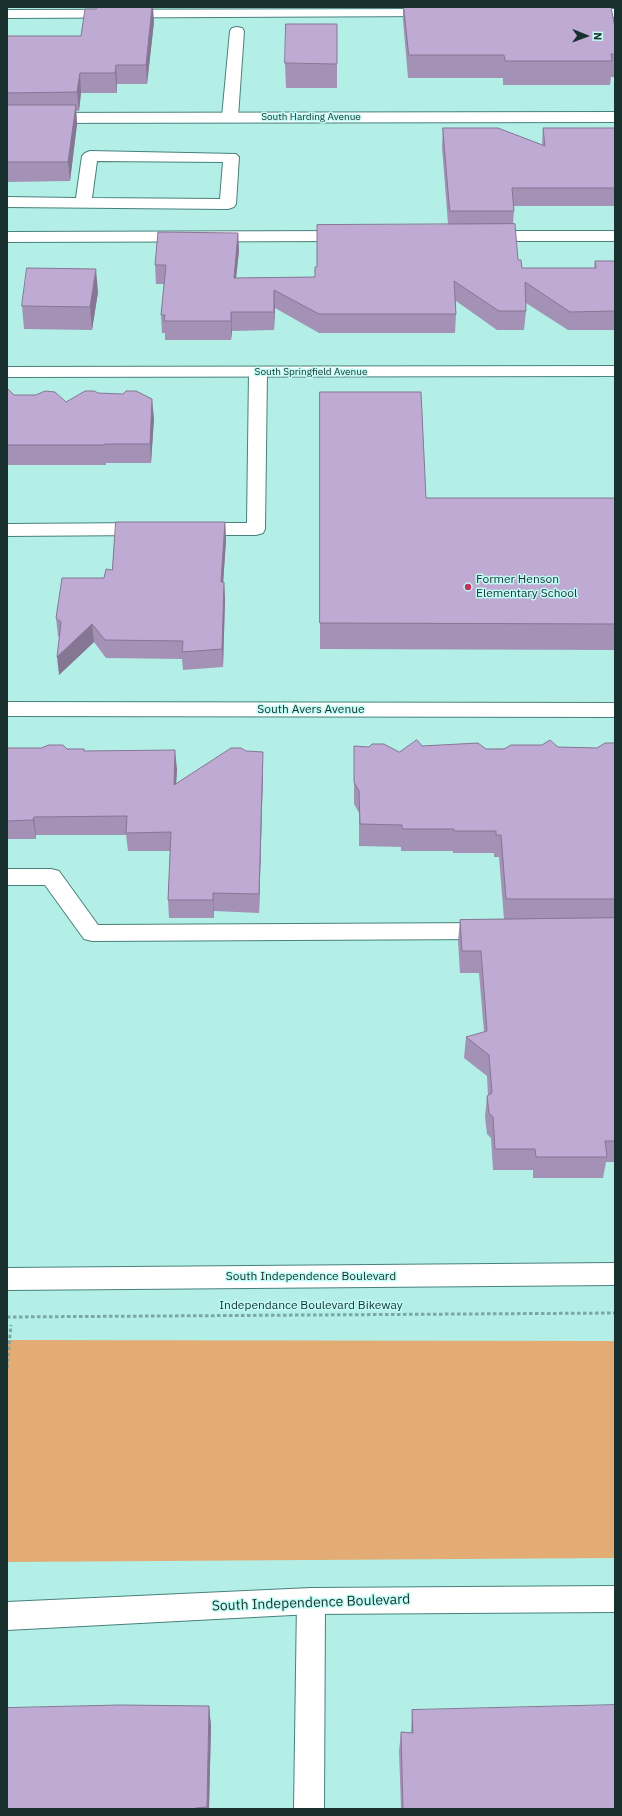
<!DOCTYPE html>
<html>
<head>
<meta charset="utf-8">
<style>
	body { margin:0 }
	#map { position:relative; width:622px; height:1816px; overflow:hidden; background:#b3efe7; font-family:"IBM Plex Sans",sans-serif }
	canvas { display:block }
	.frame { position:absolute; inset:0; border:8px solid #19312e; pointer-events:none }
	.north { position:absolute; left:566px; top:16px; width:40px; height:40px; -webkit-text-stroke:3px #c0fcf5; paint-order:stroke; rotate:91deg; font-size:11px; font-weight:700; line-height:16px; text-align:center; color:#19312e }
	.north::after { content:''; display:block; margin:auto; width:14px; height:18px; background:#19312e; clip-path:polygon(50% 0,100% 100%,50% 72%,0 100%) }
</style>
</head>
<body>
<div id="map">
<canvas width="622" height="1816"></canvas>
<div class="frame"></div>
<div class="north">N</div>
</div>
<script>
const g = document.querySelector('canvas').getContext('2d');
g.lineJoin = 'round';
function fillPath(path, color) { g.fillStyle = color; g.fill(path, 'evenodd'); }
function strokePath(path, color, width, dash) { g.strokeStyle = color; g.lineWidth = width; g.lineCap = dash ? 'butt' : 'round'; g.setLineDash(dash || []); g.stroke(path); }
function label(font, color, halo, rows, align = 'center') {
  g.font = font + ' "IBM Plex Sans",sans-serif'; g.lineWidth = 3; g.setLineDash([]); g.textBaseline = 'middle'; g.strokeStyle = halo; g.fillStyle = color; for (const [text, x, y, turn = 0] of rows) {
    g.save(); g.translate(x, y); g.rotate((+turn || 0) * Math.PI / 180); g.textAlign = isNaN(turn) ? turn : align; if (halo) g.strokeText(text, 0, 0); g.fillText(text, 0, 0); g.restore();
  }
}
fillPath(new Path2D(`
	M 7,1340 L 615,1341 L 615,1558 L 7,1562 Z`), '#e2ac74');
const lane = new Path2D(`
	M 432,9 L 437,10 L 439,13 L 437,16 L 7,18 L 7,10 Z
	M 582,9 L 615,9 L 615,17 L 577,16 L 575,13 L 577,10 Z
	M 237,27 L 242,28 L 244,31 L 238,117 L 235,120 L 230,122 L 225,120 L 222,117 L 230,31 L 232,28 Z
	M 90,151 L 236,154 L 239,157 L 236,204 L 234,207 L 228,209 L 7,207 L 7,197 L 76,198 L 82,156 L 85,153 ZM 97,161 L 223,162 L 220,199 L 92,198 Z
	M 346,231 L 352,233 L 354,236 L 352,239 L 346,241 L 7,242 L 7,232 Z
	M 486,231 L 615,231 L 615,241 L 486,241 L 480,239 L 478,236 L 480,233 Z
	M 258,367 L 264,368 L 267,372 L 265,529 L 263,533 L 256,535 L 196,535 L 189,533 L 187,529 L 189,525 L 196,523 L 247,523 L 249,372 L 252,368 Z
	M 146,523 L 153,525 L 155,529 L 153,533 L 146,535 L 7,536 L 7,524 Z
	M 7,869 L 51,869 L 59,871 L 98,925 L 490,923 L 498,925 L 501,931 L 498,937 L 490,939 L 92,941 L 84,939 L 45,885 L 7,885 Z
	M 311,1588 L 321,1591 L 325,1601 L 324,1809 L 294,1809 L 297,1601 L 301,1591 Z`);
const street = new Path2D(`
	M 615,112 L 615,122 L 7,123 L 7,113 Z
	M 615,366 L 615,376 L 7,377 L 7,367 Z
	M 7,702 L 615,703 L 615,717 L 7,716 Z`);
const secondary = new Path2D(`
	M 615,1263 L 615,1285 L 7,1290 L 7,1268 Z
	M 615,1586 L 615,1612 L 311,1614 L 7,1630 L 7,1602 L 311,1588 Z`);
strokePath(lane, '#48817b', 2);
strokePath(street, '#48817b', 2);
strokePath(secondary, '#48817b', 2);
strokePath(new Path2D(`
	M 7,1317 L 615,1313
	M 7,1368 L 11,1325`), '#79a7a1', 3, [3.5, 2.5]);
fillPath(lane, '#fff');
fillPath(street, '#fff');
fillPath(secondary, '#fff');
fillPath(new Path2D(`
	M 403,7 L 611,7 L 615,28 L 615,77 L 611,77 L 610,85 L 503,85 L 503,78 L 408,78 L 403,20 Z
	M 154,22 L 147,84 L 117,84 L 117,93 L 81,93 L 79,111 L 76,111 L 77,124 L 70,181 L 7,182 L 7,36 L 81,36 Z
	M 285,63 L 337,64 L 337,88 L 286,88 Z
	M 443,128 L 542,145 L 543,128 L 615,128 L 615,206 L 514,206 L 514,211 L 513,224 L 518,260 L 522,268 L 594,268 L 595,261 L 615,261 L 615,330 L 568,330 L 526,303 L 526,311 L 524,330 L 497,330 L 456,301 L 456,314 L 455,333 L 319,333 L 275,308 L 274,330 L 232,331 L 231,340 L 165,340 L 165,333 L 162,333 L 161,315 L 164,284 L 156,284 L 155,265 L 238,233 L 239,251 L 236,278 L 315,277 L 317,267 L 448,224 L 442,147 Z
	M 98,292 L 92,330 L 24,329 L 22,306 Z
	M 7,389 L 14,395 L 66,402 L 98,393 L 154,418 L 151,463 L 106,463 L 106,465 L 7,465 Z
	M 320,392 L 426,498 L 615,498 L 615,650 L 320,649 Z
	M 225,522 L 226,540 L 223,582 L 224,582 L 225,600 L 223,667 L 183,670 L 182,659 L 106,658 L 94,642 L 59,675 L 59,637 L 58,636 L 56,618 L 104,578 L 112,570 Z
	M 615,743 L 615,1162 L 606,1162 L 603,1178 L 533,1178 L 533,1170 L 493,1170 L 491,1138 L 487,1134 L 485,1117 L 487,1096 L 488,1096 L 487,1076 L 464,1058 L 466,1037 L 484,1032 L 479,973 L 460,973 L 458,941 L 460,920 L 504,919 L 499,857 L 494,857 L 494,853 L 453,853 L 453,851 L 401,851 L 401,847 L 359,846 L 359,813 L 354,804 L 354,746 L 399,752 L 422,746 L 486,749 L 558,747 L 597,748 Z
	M 7,748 L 84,749 L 84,751 L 177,769 L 176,783 L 263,770 L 259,913 L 214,911 L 214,918 L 169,918 L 168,900 L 170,851 L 128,851 L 126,835 L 36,835 L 36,839 L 7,839 Z
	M 209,1706 L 211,1726 L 209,1809 L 7,1809 Z
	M 412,1710 L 615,1809 L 401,1809 L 399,1751 L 401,1732 L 411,1733 Z`), '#a392b5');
fillPath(new Path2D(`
	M 152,7 L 153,7 L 154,22 L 147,84 L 146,65 Z
	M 116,65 L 117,84 L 117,93 L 115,73 Z
	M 80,73 L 81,93 L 79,111 L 77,92 Z
	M 76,105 L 77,124 L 70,181 L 68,162 Z
	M 238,233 L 239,251 L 234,296 L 234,278 Z
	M 96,269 L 98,292 L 92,330 L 90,307 Z
	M 274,290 L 275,308 L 274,330 Z
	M 231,312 L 232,331 L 231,340 Z
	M 152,399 L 154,418 L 151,463 L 150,444 Z
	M 225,522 L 226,540 L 222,600 L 221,582 Z
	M 224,582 L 225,600 L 223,667 L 222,649 Z
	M 92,624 L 94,642 L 59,675 L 57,657 Z
	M 175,750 L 177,769 L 175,803 L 174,785 Z
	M 263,752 L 263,770 L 259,913 L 259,894 Z
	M 34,817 L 36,835 L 36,839 L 33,820 Z
	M 213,893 L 214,911 L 214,918 L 213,900 Z
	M 209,1706 L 211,1726 L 209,1809 L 207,1809 Z`), '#857794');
const building = new Path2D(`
	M 96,7 L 152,7 L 146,65 L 116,65 L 115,73 L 80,73 L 77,92 L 7,93 L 7,36 L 81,36 L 85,9 L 96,9 Z
	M 404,7 L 611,7 L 615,28 L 615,54 L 611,54 L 612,61 L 505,61 L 504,55 L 409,55 Z
	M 286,24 L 337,24 L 337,64 L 285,63 Z
	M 7,105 L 76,105 L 68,162 L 7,162 Z
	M 443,128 L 498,128 L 545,146 L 543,128 L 615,128 L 615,188 L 512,188 L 514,211 L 450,211 Z
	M 515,224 L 518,260 L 521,260 L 522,268 L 596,268 L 595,261 L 615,261 L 615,311 L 570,312 L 525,282 L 526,311 L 499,311 L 454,281 L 456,314 L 319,314 L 274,290 L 274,312 L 231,312 L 231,321 L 164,321 L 165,315 L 161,315 L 166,265 L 155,265 L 158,232 L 238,233 L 234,278 L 315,277 L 315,267 L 317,267 L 317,225 Z
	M 27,268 L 96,269 L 90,307 L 22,306 Z
	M 7,389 L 8,389 L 14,395 L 36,395 L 45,391 L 55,392 L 66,402 L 85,391 L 94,391 L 98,393 L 123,394 L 126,391 L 136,391 L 152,399 L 150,444 L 105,444 L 104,445 L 7,445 Z
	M 320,392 L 421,392 L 426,498 L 615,498 L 615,624 L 320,623 Z
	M 116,522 L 225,522 L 221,582 L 224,582 L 222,649 L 182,652 L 183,641 L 105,640 L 92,624 L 57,657 L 61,622 L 56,618 L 62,578 L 104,578 L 106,569 L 112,570 Z
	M 417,740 L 422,746 L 478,743 L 486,749 L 504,749 L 511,745 L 542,745 L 550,740 L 558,747 L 597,748 L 605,743 L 615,743 L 615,899 L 506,899 L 501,835 L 496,835 L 496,831 L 454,831 L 454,829 L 402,829 L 402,825 L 360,824 L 359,791 L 354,782 L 354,746 L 369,747 L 372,744 L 384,744 L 399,752 Z
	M 49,745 L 63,745 L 67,749 L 84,749 L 84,751 L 175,750 L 174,785 L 231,748 L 241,748 L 246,751 L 263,752 L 259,894 L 213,893 L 213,900 L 168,900 L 171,832 L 126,833 L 127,816 L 34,817 L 33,820 L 7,821 L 7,748 L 41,748 Z
	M 615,918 L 615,1141 L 605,1141 L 607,1157 L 536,1157 L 535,1149 L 495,1149 L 493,1117 L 489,1113 L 487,1096 L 492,1093 L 489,1055 L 466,1037 L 487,1031 L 481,951 L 462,951 L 460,920 Z
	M 121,1705 L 209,1706 L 207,1807 L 196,1808 L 196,1809 L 7,1809 L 7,1708 Z
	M 615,1705 L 615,1809 L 403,1809 L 401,1732 L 413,1733 L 412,1710 Z`);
fillPath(building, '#beaad3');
strokePath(building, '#857794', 1);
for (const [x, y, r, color] of [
	[468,587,4,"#c23460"]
]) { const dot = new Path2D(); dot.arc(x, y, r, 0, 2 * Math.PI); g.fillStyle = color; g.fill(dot); strokePath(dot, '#c0fcf5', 1.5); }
label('10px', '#19312e', '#c0fcf5', [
	["South Harding Avenue",311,117],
	["South Springfield Avenue",311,372]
]);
label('12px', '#19312e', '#c0fcf5', [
	["Former Henson",476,580],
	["Elementary School",476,594]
], 'left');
label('12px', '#19312e', '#c0fcf5', [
	["South Avers Avenue",311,710],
	["South Independence Boulevard",311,1277],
	["Independance Boulevard Bikeway",311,1306]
]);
label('14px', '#19312e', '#c0fcf5', [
	["South Independence Boulevard",311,1603,-2]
]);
</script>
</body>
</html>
